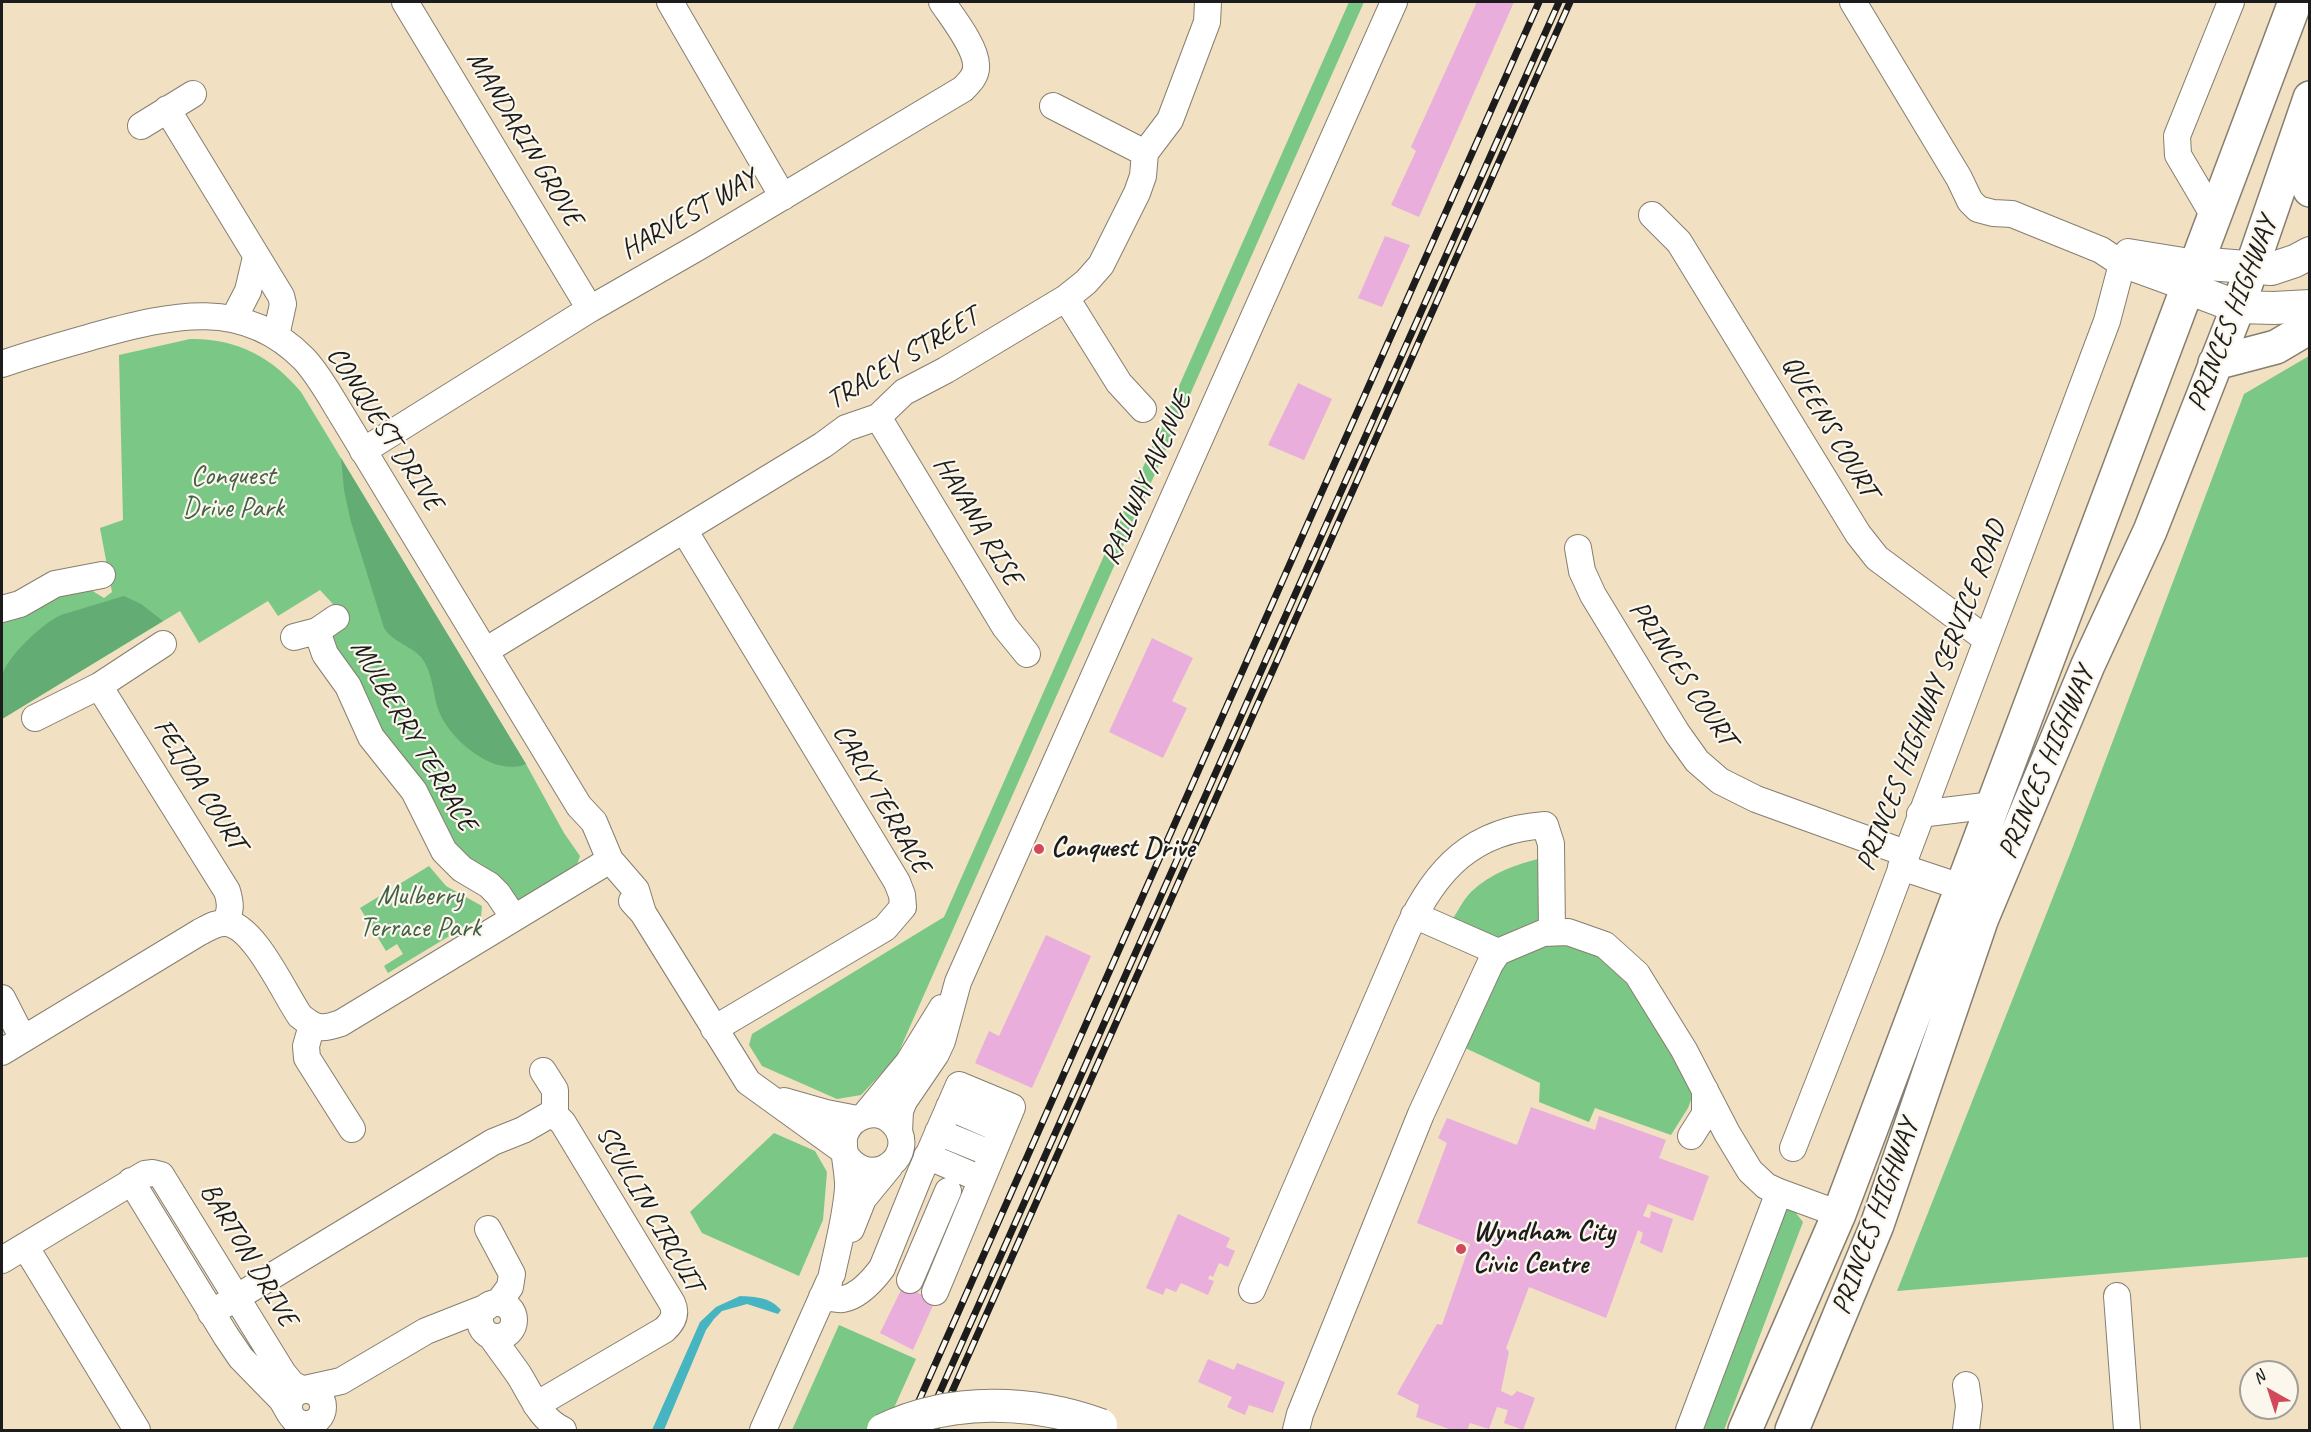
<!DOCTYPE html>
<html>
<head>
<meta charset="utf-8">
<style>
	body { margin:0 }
	#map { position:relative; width:2311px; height:1432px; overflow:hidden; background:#f1e0c2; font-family:Caveat,sans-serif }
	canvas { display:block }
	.frame { position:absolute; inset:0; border:3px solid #1c1c1c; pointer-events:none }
	.north { position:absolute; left:2239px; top:1360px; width:60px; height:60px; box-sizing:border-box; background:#fbf7ec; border:2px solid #a29f99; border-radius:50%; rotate:321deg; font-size:16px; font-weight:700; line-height:24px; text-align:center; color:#1c1c1c }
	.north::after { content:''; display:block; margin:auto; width:21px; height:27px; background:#d1495b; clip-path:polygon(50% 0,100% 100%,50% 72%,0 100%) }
</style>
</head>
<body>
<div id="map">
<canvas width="2311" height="1432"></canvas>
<div class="frame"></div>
<div class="north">N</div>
</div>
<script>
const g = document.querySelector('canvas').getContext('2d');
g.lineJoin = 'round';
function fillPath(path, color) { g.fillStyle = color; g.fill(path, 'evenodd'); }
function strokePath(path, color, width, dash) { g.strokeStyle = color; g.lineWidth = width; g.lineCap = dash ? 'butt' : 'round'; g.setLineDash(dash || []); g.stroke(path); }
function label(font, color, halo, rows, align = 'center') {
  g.font = font + ' Caveat,sans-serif'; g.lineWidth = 4.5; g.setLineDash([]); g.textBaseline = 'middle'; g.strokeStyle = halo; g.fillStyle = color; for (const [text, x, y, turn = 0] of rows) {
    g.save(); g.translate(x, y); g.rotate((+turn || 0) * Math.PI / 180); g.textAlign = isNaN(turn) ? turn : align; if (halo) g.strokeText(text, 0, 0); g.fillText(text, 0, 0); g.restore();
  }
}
fillPath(new Path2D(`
	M 1349,2 L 1364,2 L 896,1058 L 861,1095 L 837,1099 L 762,1066 L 749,1045 L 752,1034 L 944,917 Z
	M 190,339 C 236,338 272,357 301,392 L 526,764 L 564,833 L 580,856 L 577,865 L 519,903 L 466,864 L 338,660 L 331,637 L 344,616 L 320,590 L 278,616 L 268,601 L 199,643 L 180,611 L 2,719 L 2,617 L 62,591 L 91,590 L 104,598 L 112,592 L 100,528 L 123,520 L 119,355 Z
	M 2309,356 L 2309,1257 L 1897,1291 L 2072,849 L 2244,394 Z
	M 1542,858 L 1543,918 L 1489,941 L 1450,923 C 1457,913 1463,900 1471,892 C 1491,873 1516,864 1542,858 Z
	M 429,866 L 446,886 L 482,906 L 481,917 L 388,973 L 384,966 L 403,954 L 397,944 L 386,951 L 360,908 Z
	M 1559,937 L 1596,947 L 1630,983 L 1694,1092 L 1688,1108 L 1671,1135 L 1595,1108 L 1589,1122 L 1539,1102 L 1540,1083 L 1461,1046 L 1498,967 L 1526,945 Z
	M 774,1133 L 815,1151 L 827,1172 L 823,1220 L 799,1276 L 702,1233 L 690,1212 Z
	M 1791,1207 L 1803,1222 L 1724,1430 L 1690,1430 L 1777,1217 Z
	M 839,1325 L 916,1359 L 884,1430 L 792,1430 Z`), '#7ac786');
fillPath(new Path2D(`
	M 341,458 L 526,764 C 496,777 454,743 441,716 C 433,700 434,679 425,663 C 416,646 395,645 384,628 L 351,522 L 344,490 Z
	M 124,596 L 141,604 L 163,621 L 2,719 C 1,706 0,691 2,677 C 4,659 44,622 61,615 Z`), '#63ac73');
fillPath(new Path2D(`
	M 740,1296 C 756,1297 770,1297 781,1310 L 778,1314 L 747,1304 L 722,1311 L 714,1319 L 706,1330 L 664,1430 L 652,1430 L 700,1322 L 716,1307 Z`), '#46b5c1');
fillPath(new Path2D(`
	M 1477,2 L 1514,2 L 1419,217 L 1391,205 L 1416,151 L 1411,147 Z
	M 1385,236 L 1410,245 L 1382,307 L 1358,298 Z
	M 1298,383 L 1332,399 L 1304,460 L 1268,445 Z
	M 1152,638 L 1193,658 L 1172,701 L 1187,708 L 1163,758 L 1109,732 Z
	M 1046,935 L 1091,956 L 1032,1088 L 975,1063 L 989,1031 L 999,1036 Z
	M 1531,1107 L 1595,1130 L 1599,1116 L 1666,1140 L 1659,1158 L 1709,1176 L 1693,1221 L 1648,1204 L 1643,1216 L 1650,1218 L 1651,1211 L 1673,1219 L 1662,1253 L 1640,1243 L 1643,1233 L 1638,1230 L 1606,1318 L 1529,1287 L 1506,1348 L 1509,1352 L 1501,1391 L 1512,1396 L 1517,1391 L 1535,1398 L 1523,1430 L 1504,1423 L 1508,1410 L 1497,1407 L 1489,1429 L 1470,1423 L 1467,1430 L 1452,1430 L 1416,1417 L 1419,1405 L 1397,1394 L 1437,1324 L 1442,1325 L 1470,1244 L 1417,1223 L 1447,1143 L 1438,1138 L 1447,1118 L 1517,1145 Z
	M 1178,1214 L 1230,1238 L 1226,1247 L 1235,1251 L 1228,1267 L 1219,1263 L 1213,1277 L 1210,1275 L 1208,1279 L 1214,1281 L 1208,1295 L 1181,1283 L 1176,1292 L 1166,1288 L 1163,1295 L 1146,1288 Z
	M 903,1286 L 935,1301 L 913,1350 L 880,1333 Z
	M 1208,1359 L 1234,1370 L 1237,1363 L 1285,1382 L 1273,1413 L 1249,1405 L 1245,1415 L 1227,1407 L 1232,1397 L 1198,1382 Z`), '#e9aedc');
const minor = new Path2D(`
	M 405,2 L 590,309
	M 670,2 L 783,197
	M 1853,2 L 1959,178 L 1970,201 L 1978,209 L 1993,213 L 2012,214 L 2101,250 L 2122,264 L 2188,288
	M 1053,106 L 1145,153
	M 167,109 L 281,296 L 283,304 L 276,336
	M 141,126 L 193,94
	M 1652,215 L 1679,242 L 1858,534 L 1877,558 L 1986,639
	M 2214,216 L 2178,155 L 2177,136 L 2231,2
	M 2128,252 L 2196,263
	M 1066,298 L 1119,383 L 1143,409
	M 234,318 L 248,291 L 256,257
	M 2,364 C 33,353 66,344 98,335 C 172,315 243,297 304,359 C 318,374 329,394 340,412 L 579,806 L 594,822 L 610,860 L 636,890 L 643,913
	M 878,417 L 1005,627 L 1027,654
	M 363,451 L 590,309 L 700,246 L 963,89 C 970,82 977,75 976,65 C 976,47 952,17 942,2
	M 684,530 L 897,882 L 902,895 L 903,907 L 885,928 L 714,1029
	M 1578,548 L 1582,571 L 1593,595 L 1677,733 L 1697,761 L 1720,781 L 1756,799 L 1905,853
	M 2,609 L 20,604 L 55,584 L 102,575
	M 317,631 L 325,654 L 348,686 L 371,737 L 414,791 L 444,851 L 462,869 L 489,885 L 498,894 L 514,918
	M 294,637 L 317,631 L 336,618
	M 485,651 L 823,445 L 846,428 L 878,417 L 904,392 L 946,370 L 1066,298 L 1086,282 L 1101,265 L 1137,193 L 1143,176 L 1145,153 L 1170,120 L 1207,22 L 1208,2
	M 99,686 L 227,891 C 231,904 231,911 225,923
	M 35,718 L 99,686 L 163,644
	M 1920,814 L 1993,805
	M 1901,867 L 1961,887
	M 632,901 L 643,913 L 748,1082 L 845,1152
	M 1414,915 L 1498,952
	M 2,998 L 23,1039
	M 312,1025 L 306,1046 L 307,1058 L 352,1129
	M 2,1052 L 200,932 C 208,928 217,922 226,923 C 254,925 284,993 300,1016 C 316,1029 321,1030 341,1023 L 610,860
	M 543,1071 L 555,1090 L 555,1115
	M 784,1101 L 826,1113 L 857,1119
	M 949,1107 L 1002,1130
	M 865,1115 L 908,1063 L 942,1008
	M 899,1132 L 900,1111 L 904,1101 L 936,1054 L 942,1041 L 958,982 L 1394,2
	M 938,1132 L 992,1154
	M 1691,1136 L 1705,1114 L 1705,1090
	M 1793,1148 L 1871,949 L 2107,321 L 2122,264
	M 927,1156 L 981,1179
	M 131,1181 L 226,1336 L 241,1358 L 282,1400 L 290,1414
	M 488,1229 L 512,1274 L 510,1287 L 498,1303
	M 851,1229 L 863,1199 L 890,1166
	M 25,1246 L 137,1430
	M 2,1260 L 145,1174 L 153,1173 L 161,1175 L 283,1373 L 292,1384 L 303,1390
	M 832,1274 C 838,1246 846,1217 848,1188 C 849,1173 841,1145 845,1134 C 853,1114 879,1107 894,1124 C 919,1153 875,1192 847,1157
	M 910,1280 L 948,1191
	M 1252,1290 L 1407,931 C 1436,868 1473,830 1545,825 L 1551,844 L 1552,932
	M 2117,1296 L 2127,1430
	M 822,1297 C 828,1297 837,1300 843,1299 C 859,1296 873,1280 882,1268 L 920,1174 L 959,1085 L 1012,1107 L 935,1292
	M480 1320a17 17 0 1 1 34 0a17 17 0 1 1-34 0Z
	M 211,1313 L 493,1142 L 523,1130 L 549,1115 L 555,1115 L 563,1123 L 672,1303 C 677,1314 673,1322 664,1330 L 536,1405
	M 491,1336 C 500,1349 510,1362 519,1375 C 532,1396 540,1419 563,1430
	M 1966,1385 L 1969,1406 L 1966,1430
	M 305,1389 L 341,1381 L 426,1331 L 487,1307
	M289 1407a17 17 0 1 1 34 0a17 17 0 1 1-34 0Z
	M 763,1430 L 829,1282
	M 1296,1430 L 1300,1414 L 1421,1114 L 1490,964 L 1498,952 L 1543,933 L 1568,932 L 1605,945 L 1637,974 L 1684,1050 L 1727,1133 L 1750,1171 L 1766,1186 L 1779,1192 L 1839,1214
	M 1689,1430 L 1779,1192`);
const major = new Path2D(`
	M 2196,263 L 2271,269 L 2295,261 L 2310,253
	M 2188,288 L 2238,307 L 2274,308 L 2310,306`);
const highway = new Path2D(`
	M 2293,148 L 2310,190
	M 2215,363 L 2276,347 L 2310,327
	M 1745,1430 L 1839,1214 L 2295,2
	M 1792,1430 L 1877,1225 L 1982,918 L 2088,665 L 2150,531 L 2238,307 L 2310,98`);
strokePath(minor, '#867e6f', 28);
strokePath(major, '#867e6f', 34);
strokePath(highway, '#867e6f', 36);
strokePath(minor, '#fff', 26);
strokePath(major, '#fff', 32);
strokePath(highway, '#fff', 33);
const rail = new Path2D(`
	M 906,1430 L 1539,2
	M 923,1430 L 1559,2
	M 935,1430 L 1570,2`);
strokePath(rail, '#1c1c1c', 7);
strokePath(rail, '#fbf7ec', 4.5, [14]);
const majorBridge = new Path2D(`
	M 883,1430 C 951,1397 1032,1400 1101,1425`);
strokePath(majorBridge, '#867e6f', 34, []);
strokePath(majorBridge, '#fff', 32);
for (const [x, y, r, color] of [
	[1039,849,6,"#d1495b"],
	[1461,1249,6,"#d1495b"]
]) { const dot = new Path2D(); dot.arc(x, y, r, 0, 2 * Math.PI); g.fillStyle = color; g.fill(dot); strokePath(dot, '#fbf7ec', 2); }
label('28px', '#1c1c1c', '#fbf7ec', [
	["MANDARIN GROVE",524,139,59],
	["HARVEST WAY",689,215,-30],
	["PRINCES HIGHWAY",2233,314,-69],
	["TRACEY STREET",903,359,-31],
	["QUEENS COURT",1829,427,59],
	["CONQUEST DRIVE",384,429,57],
	["RAILWAY AVENUE",1147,479,-66],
	["HAVANA RISE",977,521,59],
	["PRINCES COURT",1682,674,56],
	["PRINCES HIGHWAY SERVICE ROAD",1932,696,-69],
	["MULBERRY TERRACE",413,736,59],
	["PRINCES HIGHWAY",2047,763,-67],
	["FEIJOA COURT",199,785,58],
	["CARLY TERRACE",881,799,60],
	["SCULLIN CIRCUIT",649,1209,60],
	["PRINCES HIGHWAY",1876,1217,-70],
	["BARTON DRIVE",248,1255,59]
]);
label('28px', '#426046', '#fbf7ec', [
	["Conquest",233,477],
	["Drive Park",233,509],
	["Mulberry",420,897],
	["Terrace Park",420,929]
]);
label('bold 28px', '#1c1c1c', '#fbf7ec', [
	["Conquest Drive",1051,849],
	["Wyndham City",1473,1233],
	["Civic Centre",1473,1265]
], 'left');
</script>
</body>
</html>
